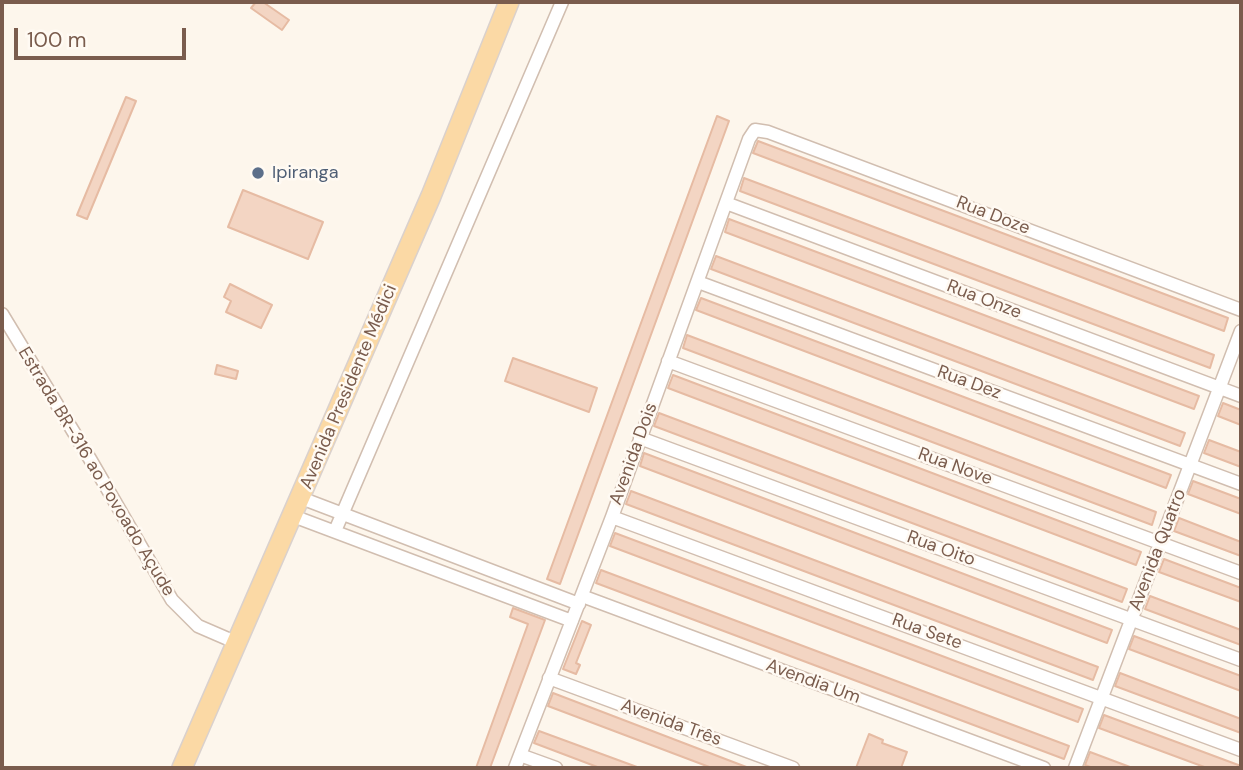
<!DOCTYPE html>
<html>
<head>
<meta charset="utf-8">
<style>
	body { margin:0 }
	#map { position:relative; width:1243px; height:770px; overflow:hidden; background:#fdf6ec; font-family:"DM Sans",sans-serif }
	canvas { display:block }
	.frame { position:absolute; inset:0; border:4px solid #7a5c4d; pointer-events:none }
	.scale { position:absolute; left:14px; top:28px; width:172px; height:32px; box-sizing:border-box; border:4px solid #7a5c4d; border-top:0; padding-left:9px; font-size:21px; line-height:24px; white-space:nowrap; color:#7a5c4d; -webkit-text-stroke:5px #fffaf3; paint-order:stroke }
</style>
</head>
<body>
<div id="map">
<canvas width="1243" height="770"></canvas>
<div class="frame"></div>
<div class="scale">100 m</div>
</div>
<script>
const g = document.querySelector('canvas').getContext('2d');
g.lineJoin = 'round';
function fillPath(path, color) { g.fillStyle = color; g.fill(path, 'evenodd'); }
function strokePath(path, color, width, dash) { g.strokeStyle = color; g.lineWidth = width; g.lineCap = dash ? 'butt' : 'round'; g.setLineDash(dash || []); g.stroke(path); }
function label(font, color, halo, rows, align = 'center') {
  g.font = font + ' "DM Sans",sans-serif'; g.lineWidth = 5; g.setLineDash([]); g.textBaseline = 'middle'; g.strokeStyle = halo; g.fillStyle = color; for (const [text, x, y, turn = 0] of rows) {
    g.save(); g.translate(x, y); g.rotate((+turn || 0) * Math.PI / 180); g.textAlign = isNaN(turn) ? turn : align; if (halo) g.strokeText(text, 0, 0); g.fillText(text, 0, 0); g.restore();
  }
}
const building = new Path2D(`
	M 256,2 L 263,2 L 289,20 L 282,30 L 251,8 Z
	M 126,97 L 136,101 L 87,219 L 77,215 Z
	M 717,116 L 729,121 L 560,584 L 547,579 Z
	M 758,141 L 1228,318 L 1224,331 L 753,153 Z
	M 744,178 L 1214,355 L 1210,368 L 740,191 Z
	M 243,190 L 323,222 L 308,259 L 228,227 Z
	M 729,219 L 1199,396 L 1194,409 L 725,232 Z
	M 716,256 L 1185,433 L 1180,446 L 711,269 Z
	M 230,284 L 272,305 L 261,328 L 226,312 L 231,301 L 224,297 Z
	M 701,298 L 1171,475 L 1166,488 L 696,310 Z
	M 687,335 L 1156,512 L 1152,525 L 683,348 Z
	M 513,358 L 597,388 L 589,412 L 505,381 Z
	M 217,365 L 238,371 L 236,379 L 215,374 Z
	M 673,375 L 1141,552 L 1136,565 L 668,388 Z
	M 1223,403 L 1241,410 L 1241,425 L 1218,416 Z
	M 659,413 L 1127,589 L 1122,602 L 654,426 Z
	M 1209,440 L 1241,452 L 1241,467 L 1204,453 Z
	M 644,453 L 1112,630 L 1107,643 L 640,466 Z
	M 1193,481 L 1241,499 L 1241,514 L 1188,494 Z
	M 631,491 L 1098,667 L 1093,680 L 626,504 Z
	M 1179,518 L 1241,542 L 1241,556 L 1174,531 Z
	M 615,533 L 1083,709 L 1078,722 L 610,546 Z
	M 1164,559 L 1241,588 L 1241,602 L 1159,572 Z
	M 601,570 L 1069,746 L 1064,759 L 596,583 Z
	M 1150,596 L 1241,630 L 1241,645 L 1145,609 Z
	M 513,608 L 545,620 L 490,768 L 476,768 L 528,624 L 510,617 Z
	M 582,621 L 591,625 L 576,663 L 580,665 L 576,674 L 563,669 Z
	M 1134,636 L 1241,676 L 1241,691 L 1129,649 Z
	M 1120,673 L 1241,719 L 1241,733 L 1115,686 Z
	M 553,693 L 728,760 L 749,768 L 712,768 L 548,706 Z
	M 1104,715 L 1241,766 L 1241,768 L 1207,768 L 1099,728 Z
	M 539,731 L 637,767 L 636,768 L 600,768 L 534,743 Z
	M 869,734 L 883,740 L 882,743 L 907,752 L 901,768 L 856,768 Z
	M 1090,752 L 1130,767 L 1130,768 L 1093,768 L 1085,765 Z`);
fillPath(building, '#f3d5c3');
strokePath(building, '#e6bba3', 2);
const street = new Path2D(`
	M 726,203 L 1241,396
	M 698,282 L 1241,484
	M 2,314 L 90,459 L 172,600 L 198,626 L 235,642
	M 668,361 L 1241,573
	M 640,438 L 1241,660
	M 301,498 L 579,604
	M 293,516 L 572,621
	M 612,517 L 1241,750
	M 335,531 L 562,2
	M 582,596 L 1044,768
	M 549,678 L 793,768
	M 520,755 L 556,768
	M 515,768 L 612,517 L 749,139 L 755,130 L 768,132 L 1241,310
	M 1075,768 L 1241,331`);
const primary = new Path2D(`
	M 182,768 L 431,196 L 509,2`);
strokePath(street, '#d1beb0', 15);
strokePath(primary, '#dad1cd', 22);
strokePath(street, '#fff', 12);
strokePath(primary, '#fbd9a5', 19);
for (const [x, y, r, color] of [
	[258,173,7,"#5c6f8a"]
]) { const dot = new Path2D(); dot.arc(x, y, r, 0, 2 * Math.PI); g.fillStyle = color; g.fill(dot); strokePath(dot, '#fffaf3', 2.5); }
label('18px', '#4e5e75', '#fffaf3', [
	["Ipiranga",272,173]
], 'left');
label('18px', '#7a5c4d', '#fffaf3', [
	["Rua Doze",993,216,21],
	["Rua Onze",984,300,21],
	["Rua Dez",969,383,20],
	["Avenida Presidente Médici",349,387,-67],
	["Avenida Dois",634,454,-70],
	["Rua Nove",955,467,20],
	["Estrada BR-316 ao Povoado Açude",96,472,59],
	["Rua Oito",941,549,20],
	["Avenida Quatro",1158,550,-69],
	["Rua Sete",927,632,20],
	["Avendia Um",813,682,20],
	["Avenida Três",671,723,20]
]);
</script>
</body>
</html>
